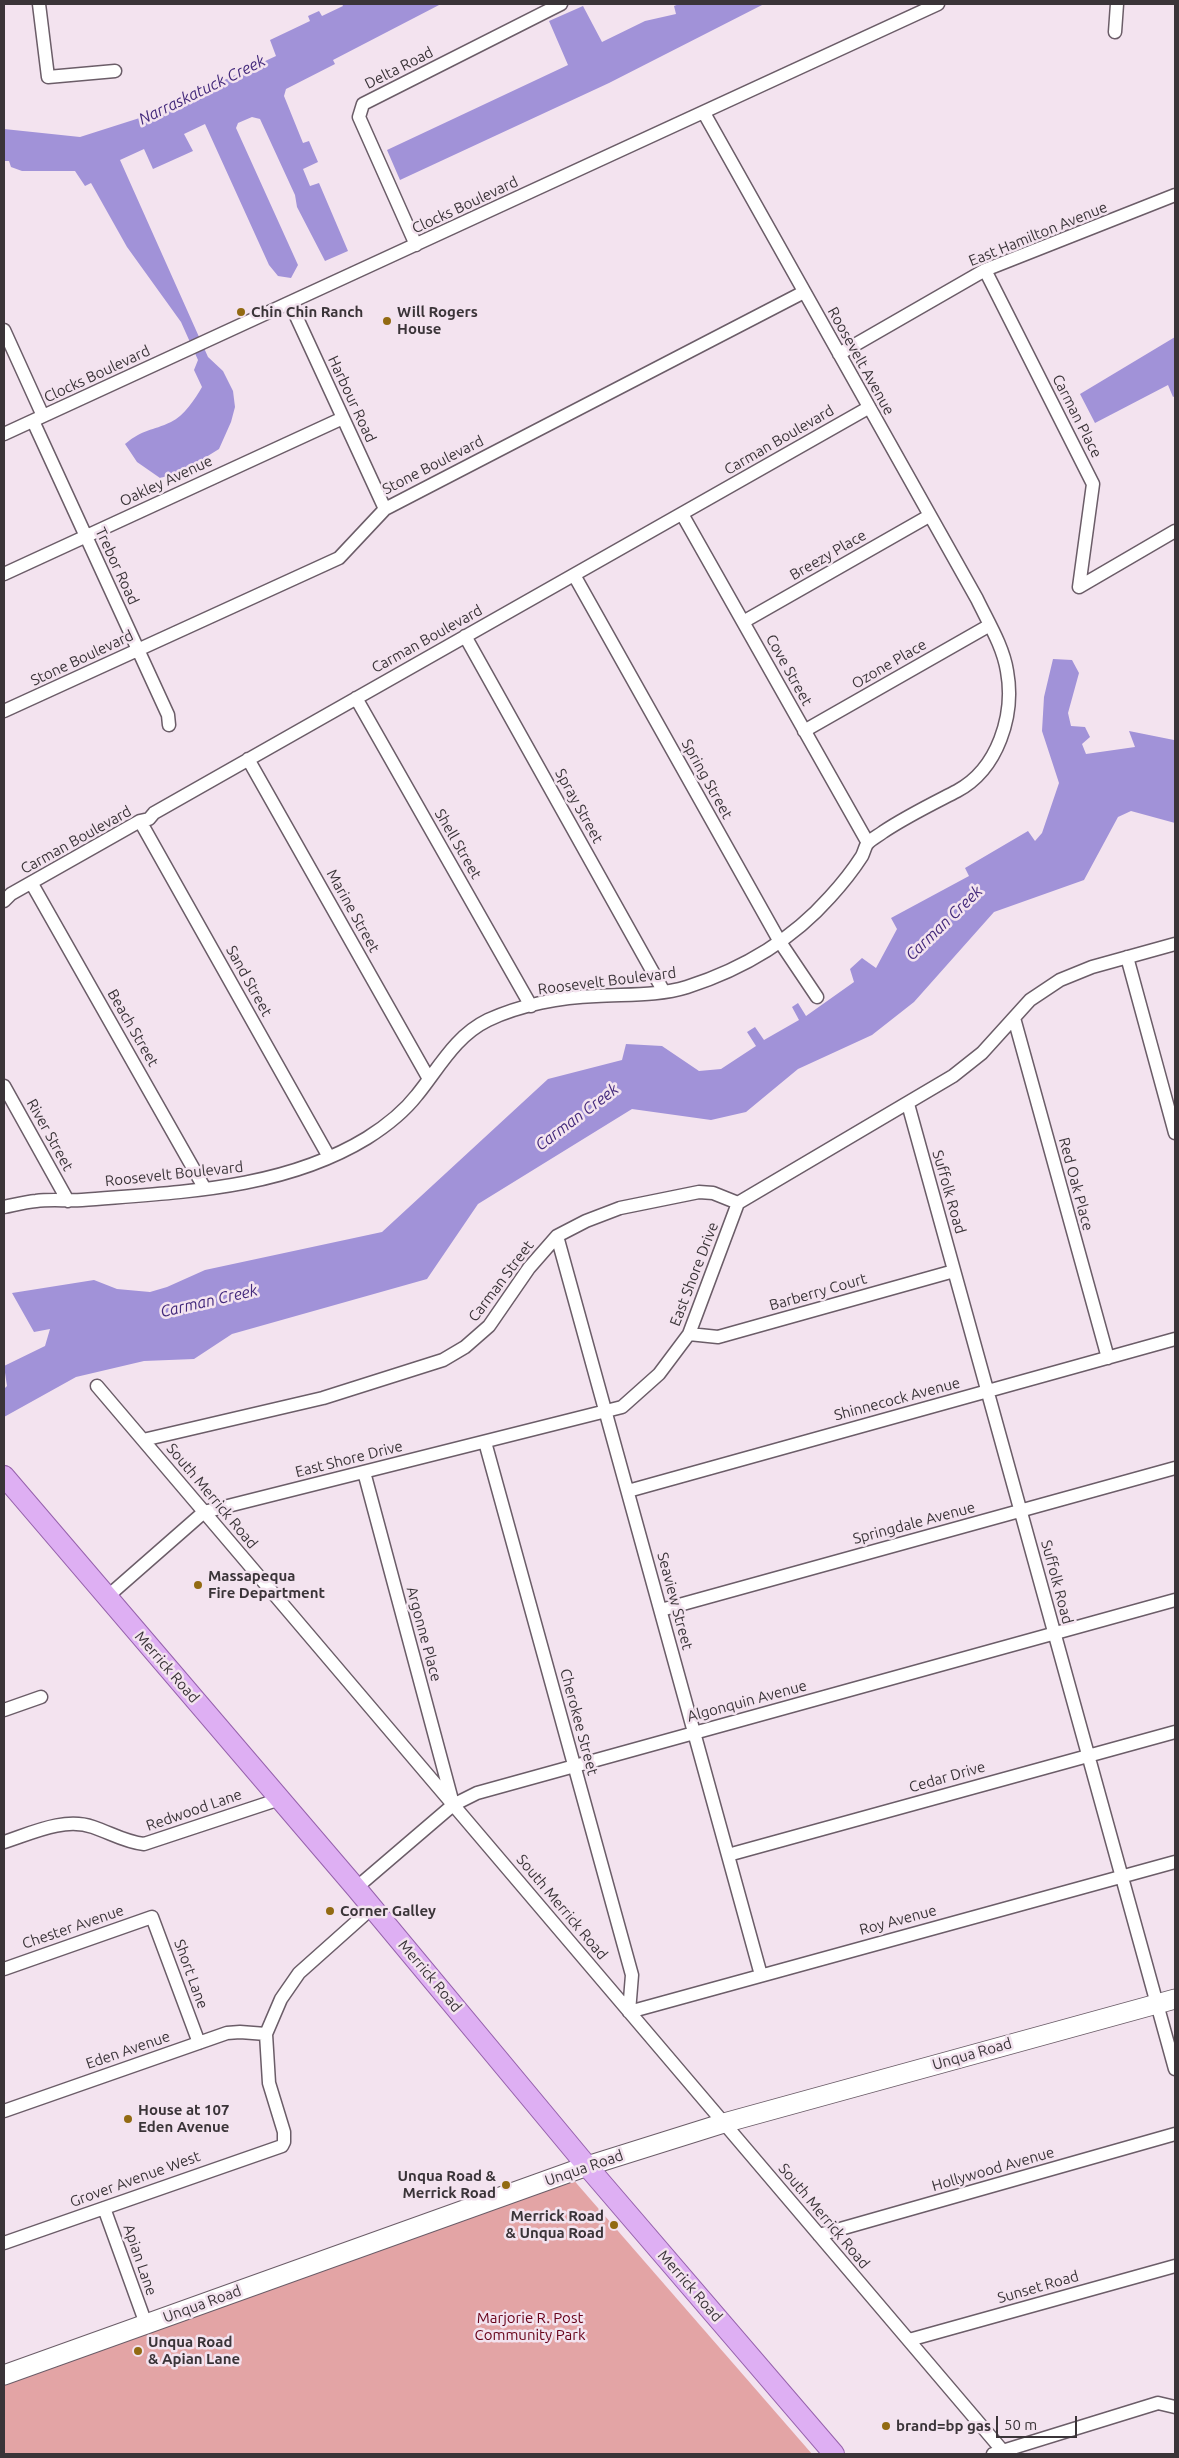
<!DOCTYPE html>
<html>
<head>
<meta charset="utf-8">
<style>
	body { margin:0 }
	#map { position:relative; width:1179px; height:2458px; overflow:hidden; background:#f3e3ef; font-family:Ubuntu,sans-serif }
	canvas { display:block }
	.frame { position:absolute; inset:0; border:5px solid #3a3438; pointer-events:none }
	.scale { position:absolute; left:996px; top:2416px; width:81px; height:22px; box-sizing:border-box; border:2px solid #3a3438; border-top:0; padding-left:6px; font-size:15px; line-height:18px; white-space:nowrap; color:#3a3438; -webkit-text-stroke:4px #f3e3ef; paint-order:stroke }
</style>
</head>
<body>
<div id="map">
<canvas width="1179" height="2458"></canvas>
<div class="frame"></div>
<div class="scale">50 m</div>
</div>
<script>
const g = document.querySelector('canvas').getContext('2d');
g.lineJoin = 'round';
function fillPath(path, color) { g.fillStyle = color; g.fill(path, 'evenodd'); }
function strokePath(path, color, width, dash) { g.strokeStyle = color; g.lineWidth = width; g.lineCap = dash ? 'butt' : 'round'; g.setLineDash(dash || []); g.stroke(path); }
function label(font, color, halo, rows, align = 'center') {
  g.font = font + ' Ubuntu,sans-serif'; g.lineWidth = 5; g.setLineDash([]); g.textBaseline = 'middle'; g.strokeStyle = halo; g.fillStyle = color; for (const [text, x, y, turn = 0] of rows) {
    g.save(); g.translate(x, y); g.rotate((+turn || 0) * Math.PI / 180); g.textAlign = isNaN(turn) ? turn : align; if (halo) g.strokeText(text, 0, 0); g.fillText(text, 0, 0); g.restore();
  }
}
fillPath(new Path2D(`
	M 571,2177 L 812,2454 L 4,2454 L 4,2380 Z`), '#e3a4a5');
fillPath(new Path2D(`
	M 342,4 L 441,4 L 333,60 L 335,64 L 286,89 L 284,96 L 303,143 L 309,141 L 318,162 L 303,169 L 310,186 L 319,183 L 348,251 L 325,261 L 297,207 L 295,195 L 260,119 L 252,117 L 238,123 L 236,128 L 298,265 L 291,278 L 278,276 L 269,265 L 205,124 L 184,134 L 193,151 L 153,169 L 144,149 L 120,160 L 208,357 L 223,371 L 233,391 L 235,407 L 231,422 L 219,449 L 182,472 L 160,478 L 137,462 L 125,444 C 143,429 152,431 171,422 C 184,416 195,399 202,387 L 194,370 L 198,360 L 181,322 L 127,247 L 91,183 L 85,186 L 75,171 L 22,171 L 11,167 L 9,161 L 4,161 L 4,129 L 80,137 L 149,115 L 276,56 L 270,40 L 310,21 L 308,16 L 319,11 L 322,16 L 343,6 Z
	M 679,4 L 764,4 L 609,83 L 400,180 L 387,150 L 568,65 L 549,21 L 583,6 L 602,42 L 645,21 L 676,14 L 674,6 Z
	M 1175,337 L 1175,396 L 1173,397 L 1168,385 L 1095,423 L 1080,394 Z
	M 1053,659 L 1072,660 L 1079,673 L 1068,713 L 1071,726 L 1085,727 L 1090,737 L 1082,744 L 1086,754 L 1135,747 L 1129,731 L 1174,740 L 1175,823 L 1131,811 L 1118,817 L 1084,880 L 994,912 L 914,1002 L 872,1035 L 798,1069 L 746,1112 L 711,1120 L 632,1109 L 478,1204 L 427,1279 L 232,1334 L 194,1359 L 144,1361 L 76,1377 L 4,1417 L 4,1389 L 7,1386 L 4,1366 L 45,1346 L 50,1329 L 34,1332 L 12,1293 L 94,1280 L 117,1289 L 150,1292 L 167,1287 L 205,1270 L 382,1232 L 548,1079 L 622,1060 L 626,1044 L 662,1046 L 699,1071 L 721,1069 L 756,1046 L 747,1032 L 755,1027 L 764,1040 L 799,1020 L 792,1007 L 798,1003 L 806,1016 L 854,982 L 850,969 L 862,958 L 876,968 L 897,929 L 891,918 L 969,876 L 965,868 L 1028,831 L 1035,841 L 1042,833 L 1059,783 L 1042,731 L 1044,697 Z`), '#a192d8');
const street = new Path2D(`
	M 39,4 L 48,77 L 115,71
	M 1115,32 L 1117,4
	M 416,245 L 359,117 L 363,104 L 561,4
	M 985,270 L 1093,484 L 1079,587
	M 290,303 L 385,509
	M 4,330 L 43,416
	M 839,354 L 985,270 L 1175,195
	M 33,421 L 168,715 L 169,725
	M 4,434 L 938,4
	M 682,514 L 868,843
	M 4,574 L 343,418
	M 574,575 L 780,942 L 817,997
	M 1079,587 L 1175,531
	M 743,622 L 929,516
	M 465,636 L 664,992
	M 356,698 L 531,1006
	M 4,711 L 339,558 L 385,509 L 804,292
	M 804,731 L 990,625
	M 248,759 L 429,1079
	M 140,821 L 329,1157
	M 32,884 L 205,1189
	M 4,901 L 11,894 L 140,821 L 149,819 L 154,813 L 868,408
	M 1127,957 L 1175,1133
	M 1014,1018 L 1108,1358
	M 4,1086 L 68,1201
	M 908,1104 L 1175,2069
	M 4,1207 C 14,1205 25,1202 36,1201 C 51,1199 67,1201 82,1200 C 179,1192 282,1190 367,1138 C 386,1126 403,1113 417,1095 C 439,1068 455,1036 488,1020 C 520,1005 561,997 596,996 C 627,994 658,996 687,987 C 743,969 791,941 830,897 C 841,885 853,870 862,856 C 864,852 865,847 867,844 C 871,839 878,836 883,832 C 907,816 932,804 957,791 C 998,769 1015,715 1007,671 C 1003,646 988,622 977,599 L 704,113
	M 557,1236 L 761,1975
	M 689,1334 L 718,1337 L 954,1271
	M 97,1386 L 1002,2450
	M 143,1440 L 323,1398 L 443,1360 L 465,1347 L 489,1326 L 529,1268 L 557,1236 L 586,1221 L 620,1208 L 699,1192 L 713,1193 L 738,1203
	M 485,1442 L 632,1975 L 629,2012 L 1175,1862
	M 364,1472 L 452,1800
	M 628,1491 L 1175,1339
	M 107,1597 L 204,1512 L 622,1407 L 659,1374 L 689,1334 L 738,1203 L 953,1076 L 982,1053 L 1030,1000 L 1060,980 L 1092,967 L 1175,944
	M 661,1610 L 1175,1468
	M 4,1710 L 41,1697
	M 4,1842 C 32,1833 64,1817 93,1827 C 111,1833 125,1842 144,1844 L 280,1799
	M 728,1855 L 1175,1732
	M 356,1888 L 453,1805 L 477,1793 L 1175,1600
	M 4,1969 L 152,1917 L 199,2043
	M 4,2111 L 227,2033 L 240,2032 L 266,2034
	M 104,2208 L 146,2324
	M 819,2235 L 1175,2134
	M 4,2243 L 282,2146 L 284,2142 L 284,2132 L 269,2083 L 266,2034 L 281,1999 L 299,1973 L 373,1907
	M 909,2340 L 1175,2266
	M 993,2454 L 1158,2403 L 1175,2407`);
const secondary = new Path2D(`
	M 4,2375 L 587,2166 L 724,2123 L 1175,1999`);
const primary = new Path2D(`
	M 4,1476 L 356,1888 L 587,2166 L 834,2454`);
strokePath(street, '#6b5d68', 15);
strokePath(secondary, '#6b5d68', 21);
strokePath(primary, '#9662ac', 22);
strokePath(street, '#fff', 12);
strokePath(secondary, '#fff', 19);
strokePath(primary, '#deaff3', 20);
for (const [x, y, r, color] of [
	[241,312,5,"#926a12"],
	[387,321,5,"#926a12"],
	[198,1585,5,"#926a12"],
	[330,1911,5,"#926a12"],
	[128,2119,5,"#926a12"],
	[506,2185,5,"#926a12"],
	[614,2225,5,"#926a12"],
	[138,2351,5,"#926a12"],
	[886,2426,5,"#926a12"]
]) { const dot = new Path2D(); dot.arc(x, y, r, 0, 2 * Math.PI); g.fillStyle = color; g.fill(dot); strokePath(dot, '#f3e3ef', 2); }
label('15px', '#3a3438', '#f3e3ef', [
	["Delta Road",399,68,-27],
	["Clocks Boulevard",465,205,-25],
	["East Hamilton Avenue",1038,234,-22],
	["Roosevelt Avenue",861,361,61],
	["Clocks Boulevard",97,374,-25],
	["Harbour Road",352,399,65],
	["Carman Place",1077,416,63],
	["Carman Boulevard",779,440,-30],
	["Stone Boulevard",433,465,-27],
	["Oakley Avenue",166,481,-25],
	["Breezy Place",828,555,-30],
	["Trebor Road",117,566,65],
	["Carman Boulevard",427,639,-29],
	["Stone Boulevard",82,658,-25],
	["Ozone Place",889,664,-30],
	["Cove Street",789,670,61],
	["Spring Street",707,779,61],
	["Spray Street",579,806,61],
	["Carman Boulevard",76,840,-29],
	["Shell Street",458,844,60],
	["Marine Street",353,911,61],
	["Sand Street",249,981,61],
	["Roosevelt Boulevard",607,981,-7],
	["Beach Street",133,1028,60],
	["River Street",50,1135,61],
	["Roosevelt Boulevard",174,1174,-6],
	["Red Oak Place",1076,1184,75],
	["Suffolk Road",949,1192,74],
	["East Shore Drive",694,1274,-69],
	["Carman Street",501,1281,-53],
	["Barberry Court",818,1292,-16],
	["Shinnecock Avenue",897,1399,-15],
	["East Shore Drive",349,1459,-14],
	["South Merrick Road",212,1496,50],
	["Springdale Avenue",914,1523,-15],
	["Suffolk Road",1057,1582,75],
	["Seaview Street",675,1601,75],
	["Argonne Place",424,1634,75],
	["Merrick Road",167,1667,49],
	["Algonquin Avenue",747,1701,-15],
	["Cherokee Street",579,1722,75],
	["Cedar Drive",947,1777,-16],
	["Redwood Lane",194,1810,-19],
	["South Merrick Road",562,1907,50],
	["Roy Avenue",898,1920,-15],
	["Chester Avenue",73,1927,-19],
	["Short Lane",191,1974,70],
	["Merrick Road",430,1976,50],
	["Eden Avenue",128,2050,-19],
	["Unqua Road",972,2054,-16],
	["Unqua Road",584,2168,-19],
	["Hollywood Avenue",993,2169,-16],
	["Grover Avenue West",135,2179,-20],
	["South Merrick Road",824,2216,50],
	["Apian Lane",140,2260,71],
	["Merrick Road",690,2286,49],
	["Sunset Road",1038,2287,-16],
	["Unqua Road",202,2304,-20]
]);
label('bold 15px', '#3a3438', '#f3e3ef', [
	["Chin Chin Ranch",251,312],
	["Will Rogers",397,312],
	["House",397,329],
	["Massapequa",208,1576],
	["Fire Department",208,1593],
	["Corner Galley",340,1911],
	["House at 107",138,2110],
	["Eden Avenue",138,2127],
	["Unqua Road &",496,2176,"right"],
	["Merrick Road",496,2193,"right"],
	["Merrick Road",604,2216,"right"],
	["& Unqua Road",604,2233,"right"],
	["Unqua Road",148,2342],
	["& Apian Lane",148,2359],
	["brand=bp gas",896,2426]
], 'left');
label('15px', '#660018', '#f3e3ef', [
	["Marjorie R. Post",530,2318],
	["Community Park",530,2335]
]);
label('italic 16px', '#43297b', '#f3e3ef', [
	["Narraskatuck Creek",202,90,-26],
	["Carman Creek",944,923,-44],
	["Carman Creek",577,1117,-37],
	["Carman Creek",209,1301,-13]
]);
</script>
</body>
</html>
